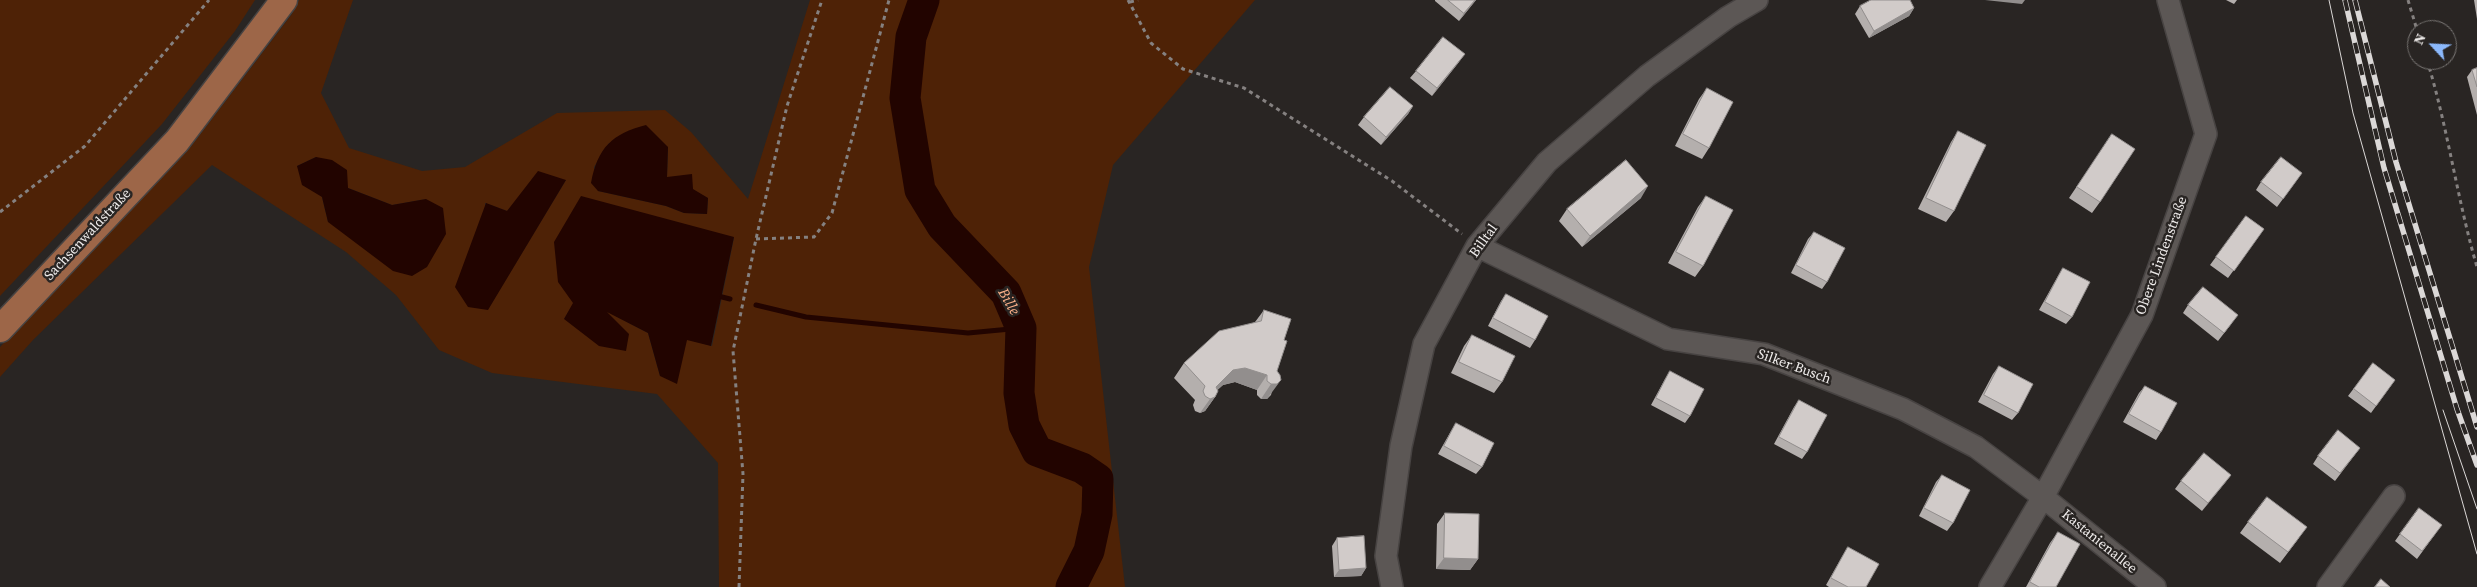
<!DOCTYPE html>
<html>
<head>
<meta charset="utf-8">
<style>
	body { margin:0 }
	#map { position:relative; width:2477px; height:587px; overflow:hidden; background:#292523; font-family:"Source Serif 4",serif }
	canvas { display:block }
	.north { position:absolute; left:2407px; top:20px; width:50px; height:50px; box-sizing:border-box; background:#292523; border:1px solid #787573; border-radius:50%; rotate:295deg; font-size:14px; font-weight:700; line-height:20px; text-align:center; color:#efeceb }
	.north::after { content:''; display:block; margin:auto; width:18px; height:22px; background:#8cb9fc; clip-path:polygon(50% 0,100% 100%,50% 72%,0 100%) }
</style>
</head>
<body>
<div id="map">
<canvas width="2477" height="587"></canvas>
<div class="north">N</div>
</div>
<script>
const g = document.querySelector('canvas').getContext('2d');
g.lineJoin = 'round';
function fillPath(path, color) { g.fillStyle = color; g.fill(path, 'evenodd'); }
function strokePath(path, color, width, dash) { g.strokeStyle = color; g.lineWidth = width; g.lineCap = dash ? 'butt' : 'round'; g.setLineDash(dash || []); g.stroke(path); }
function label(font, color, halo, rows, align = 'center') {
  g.font = font + ' "Source Serif 4",serif'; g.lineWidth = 5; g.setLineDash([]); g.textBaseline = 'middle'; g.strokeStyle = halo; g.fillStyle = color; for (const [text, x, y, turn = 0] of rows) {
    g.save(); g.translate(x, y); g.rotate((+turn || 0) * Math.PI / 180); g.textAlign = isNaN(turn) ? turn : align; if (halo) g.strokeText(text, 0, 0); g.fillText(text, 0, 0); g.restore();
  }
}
fillPath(new Path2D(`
	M 0,0 L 255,0 L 235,31 L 162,124 L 0,296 Z
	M 299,0 L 353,0 L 321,93 L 349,148 L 422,171 L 465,167 L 557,113 L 665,110 L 691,132 L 748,199 L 810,0 L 1255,0 L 1113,165 L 1089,267 L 1125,587 L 719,587 L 718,463 L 657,394 L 492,373 L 439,350 L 396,295 L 346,252 L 212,165 L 33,340 L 0,377 L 0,347 L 189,149 L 292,14 ZM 609,143 L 668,147 L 667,178 L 708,198 L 707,214 L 684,213 L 666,206 L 598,191 L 594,167 ZM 316,157 L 348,188 L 392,205 L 426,199 L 328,222 L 322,197 L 297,166 ZM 566,180 L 488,309 L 485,203 L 507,211 L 514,205 ZM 734,238 L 712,346 L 687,339 L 660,376 L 648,333 L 606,311 L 564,319 L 574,303 Z`), '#4e2206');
fillPath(new Path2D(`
	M 646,125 L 668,147 L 667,177 L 692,174 L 693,189 L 708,198 L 707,214 L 684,213 L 666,206 L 598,191 L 591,183 C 598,147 612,134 646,125 Z
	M 316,157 L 332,160 L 347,170 L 348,188 L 392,205 L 426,199 L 443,208 L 446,234 L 427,267 L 412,276 L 393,271 L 328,222 L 322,197 L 302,185 L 297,166 Z
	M 538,171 L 566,180 L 488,310 L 468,307 L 455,287 L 486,203 L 507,211 Z
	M 581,196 L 734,237 L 711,346 L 687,340 L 677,384 L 660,376 L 648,333 L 607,312 L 629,334 L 626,351 L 599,346 L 564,319 L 573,303 L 558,282 L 554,242 Z`), '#220400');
strokePath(new Path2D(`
	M 722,297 L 730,299
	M 756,305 L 806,317 L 968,333 L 1021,328`), '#220400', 5);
strokePath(new Path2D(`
	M 924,0 L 911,37 L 905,98 L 920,190 L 942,226 L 1006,293 L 1021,328 L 1019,393 L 1024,425 L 1037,451 L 1082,468 L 1098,479 L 1097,514 L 1089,551 L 1071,587`), '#220400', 31);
const minor = new Path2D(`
	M 1477,246 L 1668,339 L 1764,354 L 1903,409 L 1976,447 L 2043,497 L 2155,587
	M 1392,587 L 1386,556 L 1401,446 L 1424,344 L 1477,246 L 1547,162 L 1647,76 L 1728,17 L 1757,0
	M 1990,587 L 2043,497 L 2142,315 L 2206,134 L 2168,0
	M 2328,587 L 2394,496`);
const major = new Path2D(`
	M 0,329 L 177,141 L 284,0`);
strokePath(minor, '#474342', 24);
strokePath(major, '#474342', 29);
strokePath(new Path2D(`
	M 1128,0 L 1151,43 L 1183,69 L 1244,88 L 1392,181 L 1462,234
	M 2408,0 L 2417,30
	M 1130,2 L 1138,0
	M 2427,60 C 2448,128 2457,199 2477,267
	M 0,212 L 85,146 L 209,0
	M 756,239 L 814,237 L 832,213 L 889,0
	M 739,587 L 743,474 L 733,351 L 756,239 L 787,106 L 822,0`), '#858180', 3, [4, 4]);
strokePath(minor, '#5c5755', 21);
strokePath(major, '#9d6648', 26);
strokePath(new Path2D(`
	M 2329,0 L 2353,113 L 2477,554
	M 2443,410 L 2477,509`), '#dbd8d7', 1);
const rail = new Path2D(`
	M 2345,0 L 2384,168 L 2457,409 L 2477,465
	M 2355,0 L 2396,162 L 2477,427`);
strokePath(rail, '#dbd8d7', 5.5);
strokePath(rail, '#292523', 4, [11]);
fillPath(new Path2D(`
	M 1435,0 L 1476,0 L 1459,21 L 1435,1 Z
	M 2226,0 L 2237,0 L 2234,4 Z
	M 2474,0 L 2477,0 L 2477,19 Z
	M 1860,6 L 1914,8 L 1909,16 L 1869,38 L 1855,14 Z
	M 1459,62 L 1432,96 L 1410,78 L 1416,71 Z
	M 2477,68 L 2477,115 L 2467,77 L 2472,70 Z
	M 1707,88 L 1709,148 L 1702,159 L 1675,146 L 1699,99 Z
	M 1413,106 L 1408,114 L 1381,145 L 1358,125 L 1364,117 Z
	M 1958,131 L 1954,211 L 1946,222 L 1918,209 L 1951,142 Z
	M 2112,134 L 2100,202 L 2092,213 L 2069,198 Z
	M 2302,173 L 2277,207 L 2256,190 L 2261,182 Z
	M 1706,196 L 1703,266 L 1695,277 L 1668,263 L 1698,207 Z
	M 1641,198 L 1582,247 L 1559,221 L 1567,209 Z
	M 2246,216 L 2264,229 L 2228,278 L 2210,265 Z
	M 1814,232 L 1827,282 L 1822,289 L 1791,273 L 1808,239 Z
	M 2063,268 L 2072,317 L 2066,324 L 2039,310 L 2058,276 Z
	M 1506,294 L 1535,340 L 1530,348 L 1488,326 L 1501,301 Z
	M 2188,305 L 2232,323 L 2218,341 L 2183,313 Z
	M 1264,310 L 1284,340 L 1271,395 L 1267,399 L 1261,399 L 1257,395 L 1257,390 L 1235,382 L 1223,385 L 1217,390 L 1215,397 L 1205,411 L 1200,413 L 1195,411 L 1193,405 L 1195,400 L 1174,378 L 1184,363 L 1255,322 Z
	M 1472,335 L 1502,382 L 1494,393 L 1451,373 L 1464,346 Z
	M 2373,363 L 2395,380 L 2371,413 L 2348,396 Z
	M 1999,366 L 2018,413 L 2012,420 L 1978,402 L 1993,374 Z
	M 1670,371 L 1690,416 L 1685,423 L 1651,405 L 1665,379 Z
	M 2145,386 L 2161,432 L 2156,440 L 2123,422 L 2139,393 Z
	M 1799,400 L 1807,452 L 1802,459 L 1774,444 L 1794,407 Z
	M 1456,423 L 1482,467 L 1476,474 L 1438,454 L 1451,431 Z
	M 2360,448 L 2335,481 L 2313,464 L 2318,456 Z
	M 1942,475 L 1953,523 L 1947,531 L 1919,516 L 1936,482 Z
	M 2231,475 L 2202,511 L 2175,489 L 2181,481 Z
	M 1445,513 L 1478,559 L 1470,570 L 1436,569 L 1437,524 Z
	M 2248,522 L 2299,538 L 2280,563 L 2240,533 Z
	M 2058,532 L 2056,587 L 2026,587 L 2050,543 Z
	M 2436,533 L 2417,559 L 2395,541 L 2400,534 Z
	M 1337,538 L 1366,568 L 1361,576 L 1334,577 L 1332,546 Z
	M 1848,547 L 1866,587 L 1829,587 L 1826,585 L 1843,555 Z`), '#b4afad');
fillPath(new Path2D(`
	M 1475,0 L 1476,0 L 1459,21 L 1464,13 Z
	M 1985,0 L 2025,0 L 2022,4 Z
	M 1914,8 L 1909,16 L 1869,38 L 1874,31 Z
	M 1465,54 L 1459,62 L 1432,96 L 1437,88 Z
	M 1413,106 L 1408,114 L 1381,145 L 1386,137 Z
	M 1648,186 L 1641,198 L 1582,247 L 1590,236 Z
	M 1245,368 L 1267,375 L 1257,390 L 1235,382 L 1223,385 L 1209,398 L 1216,387 L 1233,370 Z
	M 1281,380 L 1267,399 L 1261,399 L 1271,384 Z
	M 1215,397 L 1205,411 L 1200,413 L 1210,399 Z
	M 2231,475 L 2225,483 L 2202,511 L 2208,503 Z
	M 1444,558 L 1478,559 L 1470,570 L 1436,569 Z
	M 1366,568 L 1361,576 L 1334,577 L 1339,570 Z`), '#928e8d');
const building = new Path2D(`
	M 1448,0 L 1475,0 L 1464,13 Z
	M 1871,0 L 1910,0 L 1914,8 L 1874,31 L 1860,6 Z
	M 1443,37 L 1465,54 L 1437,88 L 1416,71 Z
	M 2477,68 L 2477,87 L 2472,70 Z
	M 1390,87 L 1413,106 L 1386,137 L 1364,117 Z
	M 1707,88 L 1733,102 L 1709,148 L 1683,134 Z
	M 1958,131 L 1986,145 L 1954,211 L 1926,198 Z
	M 2112,134 L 2135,149 L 2100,202 L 2077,187 Z
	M 2281,157 L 2302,173 L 2283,199 L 2261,182 Z
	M 1626,160 L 1648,186 L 1590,236 L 1567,209 Z
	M 1706,196 L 1733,210 L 1703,266 L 1676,252 Z
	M 2246,216 L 2264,229 L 2234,271 L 2216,257 Z
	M 1814,232 L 1845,248 L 1827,282 L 1796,265 Z
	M 2063,268 L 2090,282 L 2072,317 L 2045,302 Z
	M 2203,287 L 2238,315 L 2224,333 L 2188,305 Z
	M 1506,294 L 1548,316 L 1535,340 L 1493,318 Z
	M 1264,310 L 1291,319 L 1284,340 L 1287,341 L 1277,371 L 1280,375 L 1281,380 L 1277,384 L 1271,384 L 1267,381 L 1267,375 L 1245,368 L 1233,370 L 1216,387 L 1218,391 L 1215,397 L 1210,399 L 1205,396 L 1203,391 L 1205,386 L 1184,363 L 1219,331 L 1261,321 Z
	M 1472,335 L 1515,356 L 1502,382 L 1459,362 Z
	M 2373,363 L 2395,380 L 2376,406 L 2354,389 Z
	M 1999,366 L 2033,384 L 2018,413 L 1984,395 Z
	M 1670,371 L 1704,389 L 1690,416 L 1656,398 Z
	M 2145,386 L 2177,403 L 2161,432 L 2129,414 Z
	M 1799,400 L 1827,415 L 1807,452 L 1779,437 Z
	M 1456,423 L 1494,443 L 1482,467 L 1444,446 Z
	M 2338,430 L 2360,448 L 2340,473 L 2318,456 Z
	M 2204,453 L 2231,475 L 2208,503 L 2181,481 Z
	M 1942,475 L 1970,490 L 1953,523 L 1924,508 Z
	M 2267,497 L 2307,527 L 2288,552 L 2248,522 Z
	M 2419,508 L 2442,525 L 2422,551 L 2400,534 Z
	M 1445,513 L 1479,514 L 1478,559 L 1444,558 Z
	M 2058,532 L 2080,544 L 2056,587 L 2039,587 L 2030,582 Z
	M 1364,536 L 1366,568 L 1339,570 L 1337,538 Z
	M 1848,547 L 1879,564 L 1866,587 L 1848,587 L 1831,578 Z
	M 2381,579 L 2390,587 L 2375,587 Z`);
fillPath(building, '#d1cbc9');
strokePath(building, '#928e8d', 1);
label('14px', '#efeceb', '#292523', [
	["Sachsenwaldstraße",88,235,-47],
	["Billtal",1484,241,-54],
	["Obere Lindenstraße",2162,256,-70],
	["Silker Busch",1794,367,20],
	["Kastanienallee",2099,542,39]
]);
label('italic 15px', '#feb28b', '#292523', [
	["Bille",1008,302,60]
]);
</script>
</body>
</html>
